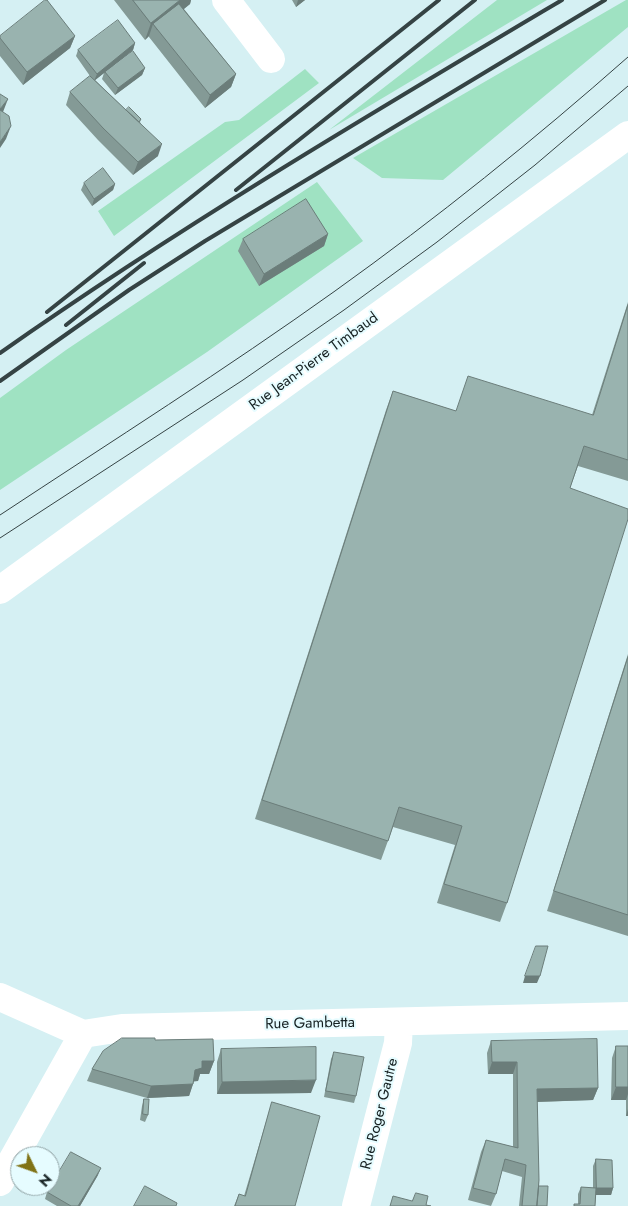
<!DOCTYPE html>
<html>
<head>
<meta charset="utf-8">
<style>
	body { margin:0 }
	#map { position:relative; width:628px; height:1206px; overflow:hidden; background:#d5f0f3; font-family:Jost,sans-serif }
	canvas { display:block }
	.north { position:absolute; left:10px; top:1146px; width:50px; height:50px; box-sizing:border-box; background:#e6fcff; border:1px solid #92a4a6; border-radius:50%; rotate:132deg; font-size:14px; font-weight:700; line-height:20px; text-align:center; color:#152021 }
	.north::after { content:''; display:block; margin:auto; width:18px; height:22px; background:#807316; clip-path:polygon(50% 0,100% 100%,50% 72%,0 100%) }
</style>
</head>
<body>
<div id="map">
<canvas width="628" height="1206"></canvas>
<div class="north">N</div>
</div>
<script>
const g = document.querySelector('canvas').getContext('2d');
g.lineJoin = 'round';
function fillPath(path, color) { g.fillStyle = color; g.fill(path, 'evenodd'); }
function strokePath(path, color, width, dash) { g.strokeStyle = color; g.lineWidth = width; g.lineCap = dash ? 'butt' : 'round'; g.setLineDash(dash || []); g.stroke(path); }
function label(font, color, halo, rows, align = 'center') {
  g.font = font + ' Jost,sans-serif'; g.lineWidth = 4; g.setLineDash([]); g.textBaseline = 'middle'; g.strokeStyle = halo; g.fillStyle = color; for (const [text, x, y, turn = 0] of rows) {
    g.save(); g.translate(x, y); g.rotate((+turn || 0) * Math.PI / 180); g.textAlign = isNaN(turn) ? turn : align; if (halo) g.strokeText(text, 0, 0); g.fillText(text, 0, 0); g.restore();
  }
}
fillPath(new Path2D(`
	M 497,0 L 547,0 L 329,130 Z
	M 626,0 L 628,0 L 628,27 L 443,180 L 382,178 L 353,158 Z
	M 305,69 L 319,83 L 114,236 L 98,211 L 225,122 L 239,120 Z
	M 317,182 L 363,241 L 207,352 L 0,490 L 0,398 L 66,350 Z`), '#9fe2c2');
strokePath(new Path2D(`
	M 226,0 L 271,59
	M 0,590 L 628,135
	M 0,997 L 83,1034 L 122,1028 L 628,1016
	M 0,1182 L 83,1034
	M 356,1206 L 398,1043 L 399,1022`), '#fff', 28);
strokePath(new Path2D(`
	M 0,515 C 112,441 226,369 335,291 C 437,218 534,140 628,57
	M 0,538 L 243,380 L 344,310 L 437,242 L 535,165 L 628,86`), '#354344', 1);
strokePath(new Path2D(`
	M 236,190 L 475,0
	M 47,312 L 439,0
	M 66,325 L 144,263
	M 0,353 C 181,226 372,113 562,0
	M 0,381 L 129,290 L 205,241 L 605,0`), '#354344', 4);
fillPath(new Path2D(`
	M 114,0 L 191,0 L 190,4 L 184,9 L 236,74 L 231,87 L 205,108 L 149,37 L 149,36 L 145,40 Z
	M 292,0 L 305,0 L 296,7 Z
	M 0,36 L 75,36 L 70,48 L 23,85 L 0,56 Z
	M 135,43 L 133,50 L 113,66 L 145,68 L 142,75 L 115,95 L 102,79 L 104,73 L 95,80 L 126,110 L 141,119 L 140,122 L 158,156 L 133,175 L 98,140 L 66,105 L 70,92 L 90,76 L 76,56 L 78,50 Z
	M 84,183 L 115,184 L 113,190 L 92,206 L 81,190 Z
	M 328,234 L 324,246 L 259,286 L 238,251 L 243,239 Z
	M 628,302 L 628,481 L 578,466 L 570,488 L 507,903 L 500,922 L 437,903 L 455,845 L 393,827 L 381,860 L 255,819 L 386,410 L 393,391 L 456,411 L 592,415 Z
	M 628,654 L 628,936 L 547,911 Z
	M 155,1040 L 214,1061 L 209,1074 L 200,1074 L 198,1081 L 194,1081 L 189,1096 L 147,1098 L 87,1081 L 92,1069 Z
	M 491,1041 L 598,1088 L 593,1100 L 537,1102 L 539,1186 L 547,1206 L 519,1206 L 522,1177 L 502,1171 L 496,1194 L 491,1206 L 468,1200 L 481,1152 L 486,1140 L 513,1147 L 513,1074 L 488,1074 L 487,1053 Z
	M 616,1046 L 628,1046 L 628,1116 L 626,1116 L 626,1100 L 611,1100 L 612,1058 Z
	M 221,1049 L 311,1093 L 217,1094 L 217,1062 Z
	M 334,1052 L 356,1096 L 354,1103 L 324,1097 L 331,1059 Z
	M 144,1099 L 148,1115 L 145,1122 L 140,1120 L 142,1106 Z
	M 272,1102 L 295,1206 L 234,1206 L 239,1194 L 244,1196 L 268,1115 Z
	M 596,1159 L 613,1188 L 611,1195 L 596,1195 L 595,1206 L 574,1206 L 574,1204 L 578,1204 L 578,1194 L 581,1187 L 593,1188 L 593,1166 Z
	M 98,1175 L 80,1206 L 57,1206 L 45,1199 L 47,1192 Z`), '#849a96');
fillPath(new Path2D(`
	M 180,0 L 191,0 L 190,4 L 157,30 L 153,24 L 149,36 L 145,40 L 151,23 Z
	M 298,0 L 305,0 L 296,7 Z
	M 75,36 L 70,48 L 23,85 L 27,72 Z
	M 135,43 L 133,50 L 94,81 L 97,74 Z
	M 145,68 L 142,75 L 115,95 L 118,88 Z
	M 236,74 L 231,87 L 205,108 L 210,95 Z
	M 8,99 L 3,112 L 0,115 L 0,109 Z
	M 11,126 L 6,139 L 0,148 L 0,142 Z
	M 162,144 L 158,156 L 133,175 L 138,162 Z
	M 115,184 L 113,190 L 92,206 L 94,199 Z
	M 328,234 L 324,246 L 259,286 L 264,274 Z
	M 525,976 L 540,976 L 537,983 L 523,983 Z
	M 202,1061 L 214,1061 L 209,1074 L 200,1074 L 198,1081 L 190,1082 L 195,1070 Z
	M 492,1062 L 517,1062 L 513,1074 L 488,1074 Z
	M 316,1080 L 311,1093 L 217,1094 L 222,1082 Z
	M 193,1084 L 189,1096 L 147,1098 L 151,1086 Z
	M 616,1087 L 628,1087 L 628,1094 L 626,1100 L 611,1100 Z
	M 598,1088 L 593,1100 L 532,1102 L 537,1089 Z
	M 628,1109 L 628,1116 L 626,1116 Z
	M 101,1168 L 98,1175 L 80,1206 L 78,1206 Z
	M 596,1188 L 613,1188 L 611,1195 L 594,1195 Z`), '#6b7d7a');
const building = new Path2D(`
	M 45,0 L 47,0 L 75,36 L 27,72 L 0,38 L 0,36 Z
	M 133,0 L 180,0 L 151,23 Z
	M 179,4 L 236,74 L 210,95 L 153,24 Z
	M 118,20 L 135,43 L 97,74 L 78,50 Z
	M 133,51 L 145,68 L 118,88 L 105,72 Z
	M 90,76 L 162,144 L 138,162 L 103,128 L 70,92 Z
	M 0,94 L 8,99 L 0,109 Z
	M 129,107 L 141,119 L 139,122 L 126,110 Z
	M 0,110 L 9,116 L 11,126 L 0,142 Z
	M 103,168 L 115,184 L 94,199 L 84,183 Z
	M 306,199 L 328,234 L 264,274 L 243,239 Z
	M 628,305 L 628,460 L 584,446 L 570,488 L 628,509 L 628,519 L 507,903 L 444,884 L 462,826 L 399,807 L 388,841 L 262,800 L 393,391 L 456,411 L 468,376 L 593,415 Z
	M 628,657 L 628,915 L 554,891 Z
	M 536,946 L 548,946 L 540,976 L 525,976 Z
	M 122,1038 L 155,1038 L 155,1040 L 213,1039 L 214,1061 L 202,1061 L 202,1068 L 195,1070 L 193,1084 L 151,1086 L 92,1069 L 103,1051 Z
	M 597,1039 L 598,1088 L 537,1089 L 539,1180 L 537,1206 L 522,1206 L 526,1165 L 505,1159 L 496,1194 L 473,1188 L 486,1140 L 518,1148 L 517,1062 L 492,1062 L 491,1041 Z
	M 616,1046 L 628,1046 L 628,1087 L 616,1087 Z
	M 316,1047 L 316,1080 L 222,1082 L 221,1049 Z
	M 334,1052 L 364,1057 L 356,1096 L 326,1091 Z
	M 144,1099 L 149,1099 L 148,1115 L 143,1114 Z
	M 272,1102 L 320,1116 L 295,1206 L 235,1206 L 239,1194 L 245,1196 Z
	M 71,1152 L 101,1168 L 78,1206 L 71,1206 L 47,1192 Z
	M 596,1159 L 612,1160 L 613,1188 L 596,1188 L 595,1206 L 574,1206 L 574,1204 L 580,1204 L 581,1187 L 596,1188 Z
	M 145,1186 L 177,1203 L 176,1206 L 134,1206 Z
	M 539,1186 L 548,1186 L 547,1206 L 537,1206 Z
	M 416,1193 L 428,1196 L 426,1205 L 431,1206 L 390,1206 L 393,1196 L 412,1201 Z`);
fillPath(building, '#99b3af');
strokePath(building, '#6b7d7a', 1);
label('15px', '#152021', '#e6fcff', [
	["Rue Jean-Pierre Timbaud",314,362,-36],
	["Rue Gambetta",310,1024,-1],
	["Rue Roger Gautre",380,1114,-76]
]);
</script>
</body>
</html>
